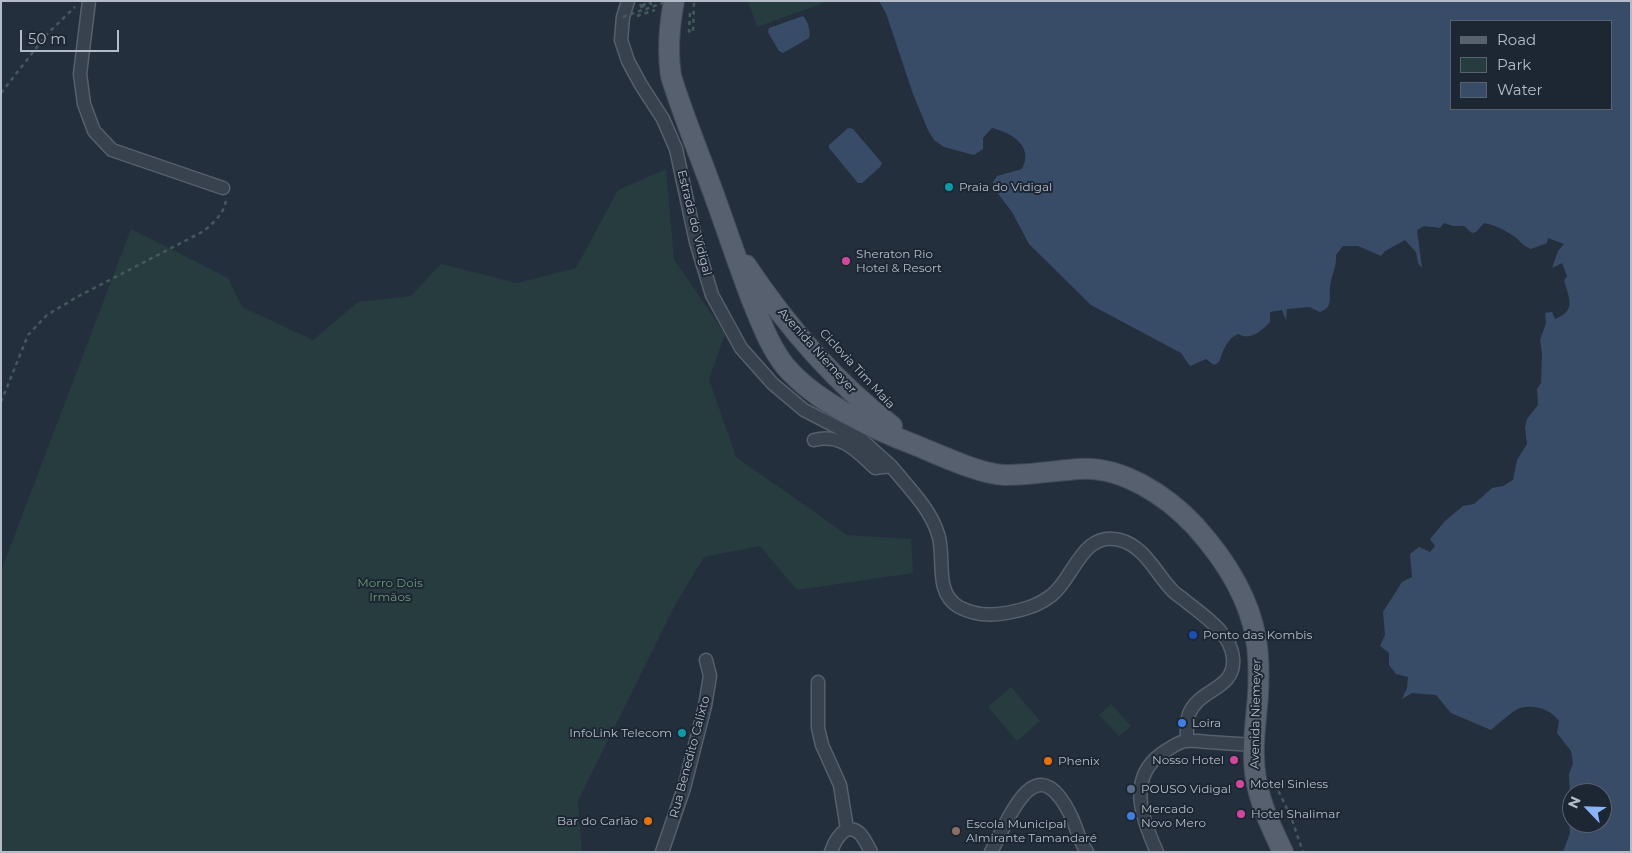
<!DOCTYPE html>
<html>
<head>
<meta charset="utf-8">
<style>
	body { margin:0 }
	#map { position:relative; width:1632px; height:853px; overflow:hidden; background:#242f3e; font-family:Montserrat,sans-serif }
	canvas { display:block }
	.frame { position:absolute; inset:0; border:2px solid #b4bcc9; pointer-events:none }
	.legend { position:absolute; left:1450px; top:20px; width:162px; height:90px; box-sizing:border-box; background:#1d2633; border:1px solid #59626f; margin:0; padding:6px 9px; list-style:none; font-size:15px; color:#b4bcc9 }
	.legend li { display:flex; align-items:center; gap:10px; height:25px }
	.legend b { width:25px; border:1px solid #59626f }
	.north { position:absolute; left:1562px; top:783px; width:50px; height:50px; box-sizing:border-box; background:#1d2633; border:1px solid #59626f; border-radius:50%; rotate:294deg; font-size:14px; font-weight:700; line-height:20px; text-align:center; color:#b4bcc9 }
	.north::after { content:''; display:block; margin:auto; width:18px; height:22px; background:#8ab4f8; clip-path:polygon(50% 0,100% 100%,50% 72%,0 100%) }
	.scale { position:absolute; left:20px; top:30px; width:99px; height:22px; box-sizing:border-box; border:2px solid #b4bcc9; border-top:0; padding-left:6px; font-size:15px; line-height:18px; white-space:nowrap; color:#b4bcc9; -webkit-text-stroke:4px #1d2633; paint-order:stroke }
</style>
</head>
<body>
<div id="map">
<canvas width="1632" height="853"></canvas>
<div class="frame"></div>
<ul class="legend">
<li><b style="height:6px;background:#56606e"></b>Road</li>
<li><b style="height:14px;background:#263c3f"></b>Park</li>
<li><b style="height:14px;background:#394c67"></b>Water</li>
</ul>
<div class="north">N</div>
<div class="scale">50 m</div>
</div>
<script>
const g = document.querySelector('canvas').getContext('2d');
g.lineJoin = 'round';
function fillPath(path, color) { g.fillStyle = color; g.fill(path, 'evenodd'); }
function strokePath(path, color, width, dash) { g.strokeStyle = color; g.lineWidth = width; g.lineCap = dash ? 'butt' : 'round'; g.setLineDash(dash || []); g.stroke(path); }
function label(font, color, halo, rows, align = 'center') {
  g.font = font + ' Montserrat,sans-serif'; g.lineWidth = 4; g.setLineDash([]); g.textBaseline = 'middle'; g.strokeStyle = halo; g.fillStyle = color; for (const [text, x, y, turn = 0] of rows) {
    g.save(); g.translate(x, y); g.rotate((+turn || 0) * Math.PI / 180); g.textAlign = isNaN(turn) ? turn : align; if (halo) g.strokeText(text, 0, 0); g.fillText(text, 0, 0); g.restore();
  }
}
fillPath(new Path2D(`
	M 748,1 L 822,1 L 823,3 L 757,27 Z
	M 666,169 L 674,259 L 725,334 L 709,379 L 736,457 L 847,535 L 911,539 L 913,573 L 797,590 L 760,546 L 704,557 L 675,605 L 578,801 L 582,852 L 1,852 L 1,571 L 131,229 L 228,278 L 242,307 L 313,340 L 358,302 L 411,296 L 441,264 L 517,283 L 576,268 L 618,190 Z
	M 1011,687 L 1040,721 L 1017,741 L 988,707 Z
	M 1111,704 L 1131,726 L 1119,736 L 1099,715 Z`), '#263c3f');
fillPath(new Path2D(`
	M 879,1 L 1631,1 L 1631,852 L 1563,852 L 1570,833 L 1568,809 L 1570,798 L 1569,774 L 1573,763 L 1571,751 L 1557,733 L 1559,721 C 1551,709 1534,704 1520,708 C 1512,711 1498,724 1491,730 L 1451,713 L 1436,695 L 1412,693 L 1402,699 L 1407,688 L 1408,677 L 1396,674 L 1389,665 L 1389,653 L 1380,646 L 1385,635 L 1383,612 L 1402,582 L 1412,577 L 1410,554 L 1419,547 L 1430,552 L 1435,546 L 1430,539 L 1445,521 L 1463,506 L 1474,504 L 1492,488 L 1503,486 L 1513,480 L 1517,460 L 1527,444 L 1525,427 L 1527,419 L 1538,405 L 1537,389 L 1541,383 L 1542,353 L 1540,340 L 1546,323 L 1545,313 L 1552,312 L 1555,319 C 1577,310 1569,299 1564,280 L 1567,276 L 1562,263 L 1552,268 L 1558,251 L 1564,244 L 1548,238 L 1547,243 L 1531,249 C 1523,246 1521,242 1515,237 C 1505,230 1495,225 1484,223 L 1476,232 L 1472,233 L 1464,226 L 1453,226 L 1444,223 L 1440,228 L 1424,226 L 1417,230 L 1422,268 L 1418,263 L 1416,252 L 1405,240 L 1385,251 L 1381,256 L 1358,246 L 1343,246 L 1336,255 C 1337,267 1331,276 1330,287 C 1329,293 1331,299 1329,304 C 1328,308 1324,310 1320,312 L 1309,307 L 1287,309 L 1286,320 L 1282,310 L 1270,312 L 1270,322 C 1261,331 1251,341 1238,334 C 1226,339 1223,352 1219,362 L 1214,365 L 1206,359 L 1190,366 L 1181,353 L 1091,305 L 1029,244 L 1012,212 L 993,187 L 993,182 L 997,176 L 1022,169 C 1034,146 1012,133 992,128 L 983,138 L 983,149 L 974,155 L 944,147 L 934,140 L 928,130 L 913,94 L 886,13 ZM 1451,21 L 1611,21 L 1611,109 L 1451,109 ZM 1572,793 L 1602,793 L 1602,823 L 1572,823 Z
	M 803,16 C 808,21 811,32 809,38 L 783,53 L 779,51 L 768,32 L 769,28 Z
	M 848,128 L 853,129 L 882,163 L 880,167 L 862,183 L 858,183 L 829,148 L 829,145 Z`), '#394c67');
const minor = new Path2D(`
	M 89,1 L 80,74 L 84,104 L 94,131 L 112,150 L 223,188
	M 628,1 L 623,17 L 621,40 L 628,61 L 641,85 L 663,119 L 676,149 L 696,242 L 712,295 L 741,348 L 773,384 L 804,410 L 862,440 L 891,466
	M 814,440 C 841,433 857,451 875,468 L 891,466 C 908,487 930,508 938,534 C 946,557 933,592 959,607 C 974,615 990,616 1006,613 C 1023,610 1038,606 1052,595 C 1074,578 1082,530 1120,540 C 1144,546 1156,573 1171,589 C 1174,593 1179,596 1183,599 C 1201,614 1231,632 1233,658 C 1236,690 1199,688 1189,714 C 1186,723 1187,732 1187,740
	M 818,682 L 818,728 L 822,745 L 840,785 L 847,829
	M 847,829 C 861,828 865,841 871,852
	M 662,852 L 684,788 L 705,706 L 710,676 L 706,660
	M 831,852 C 834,842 838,835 847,829
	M 991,852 C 1011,815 1036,744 1071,816 C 1077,828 1079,841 1087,852
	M 1157,852 C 1142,819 1127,779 1161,754 C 1169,749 1176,743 1185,741 C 1192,740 1200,741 1208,742 C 1223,743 1239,744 1254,745`);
const primary = new Path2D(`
	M 674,1 C 669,27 667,50 671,76 C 684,119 702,160 717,203 C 729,236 740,270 753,303 C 762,325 771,349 786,367 C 816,402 873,429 915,445 C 940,455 979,474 1005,475 C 1030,475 1054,471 1078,469 C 1121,465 1167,496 1195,526 C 1223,557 1249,597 1256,639 C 1259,657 1259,676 1258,695 C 1256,722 1251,751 1256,779 C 1260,804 1272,829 1283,852
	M 746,265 C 786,325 835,382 892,426`);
strokePath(minor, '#565f6c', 15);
strokePath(primary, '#414a57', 22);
strokePath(new Path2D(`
	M 649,1 L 651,4 L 653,1
	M 642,8 L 644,1
	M 690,13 L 689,31 L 691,33 L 693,31 L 694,1
	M 637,16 L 655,10
	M 1,93 L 48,33 L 75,7
	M 1,402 L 28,335 L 47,315 L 77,297 L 204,231 C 214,222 225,213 226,199
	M 1275,784 L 1291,817 L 1303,852`), '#44595c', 2.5, [4, 4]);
strokePath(minor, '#38414e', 12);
strokePath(primary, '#56606e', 20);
strokePath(new Path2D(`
	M 640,4 L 642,8 L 646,9 L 668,1
	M 623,17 L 642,10 L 646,1`), '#44595c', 2.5, [4, 4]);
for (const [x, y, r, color] of [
	[949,187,5,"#0f9aa8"],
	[846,261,5,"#d1479c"],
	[1193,635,5,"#1a4fb4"],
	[1182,723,5,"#3f7fe0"],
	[682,733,5,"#0f9aa8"],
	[1234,760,5,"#d1479c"],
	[1048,761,5,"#e8710a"],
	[1240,784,5,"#d1479c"],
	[1131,789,5,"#5c6f8a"],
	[1241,814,5,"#d1479c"],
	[1131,816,5,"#3f7fe0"],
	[648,821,5,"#e8710a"],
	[956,831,5,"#8d6e63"]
]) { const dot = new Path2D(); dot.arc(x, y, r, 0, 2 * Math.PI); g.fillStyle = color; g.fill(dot); strokePath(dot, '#1d2633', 2); }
label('12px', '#b4bcc9', '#1d2633', [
	["Praia do Vidigal",959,187],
	["Sheraton Rio",856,254],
	["Hotel & Resort",856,268],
	["Ponto das Kombis",1203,635],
	["Loira",1192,723],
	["InfoLink Telecom",672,733,"right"],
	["Nosso Hotel",1224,760,"right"],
	["Phenix",1058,761],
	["Motel Sinless",1250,784],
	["POUSO Vidigal",1141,789],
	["Mercado",1141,809],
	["Novo Mero",1141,823],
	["Hotel Shalimar",1251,814],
	["Bar do Carlão",638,821,"right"],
	["Escola Municipal",966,824],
	["Almirante Tamandaré",966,838]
], 'left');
label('12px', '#b4bcc9', '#1d2633', [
	["Estrada do Vidigal",694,223,76],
	["Avenida Niemeyer",817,351,48],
	["Ciclovia Tim Maia",857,369,47],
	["Avenida Niemeyer",1256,714,-89],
	["Rua Benedito Calixto",690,757,-75]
]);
label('12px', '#6b9a76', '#1d2633', [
	["Morro Dois",390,583],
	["Irmãos",390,597]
]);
</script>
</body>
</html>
